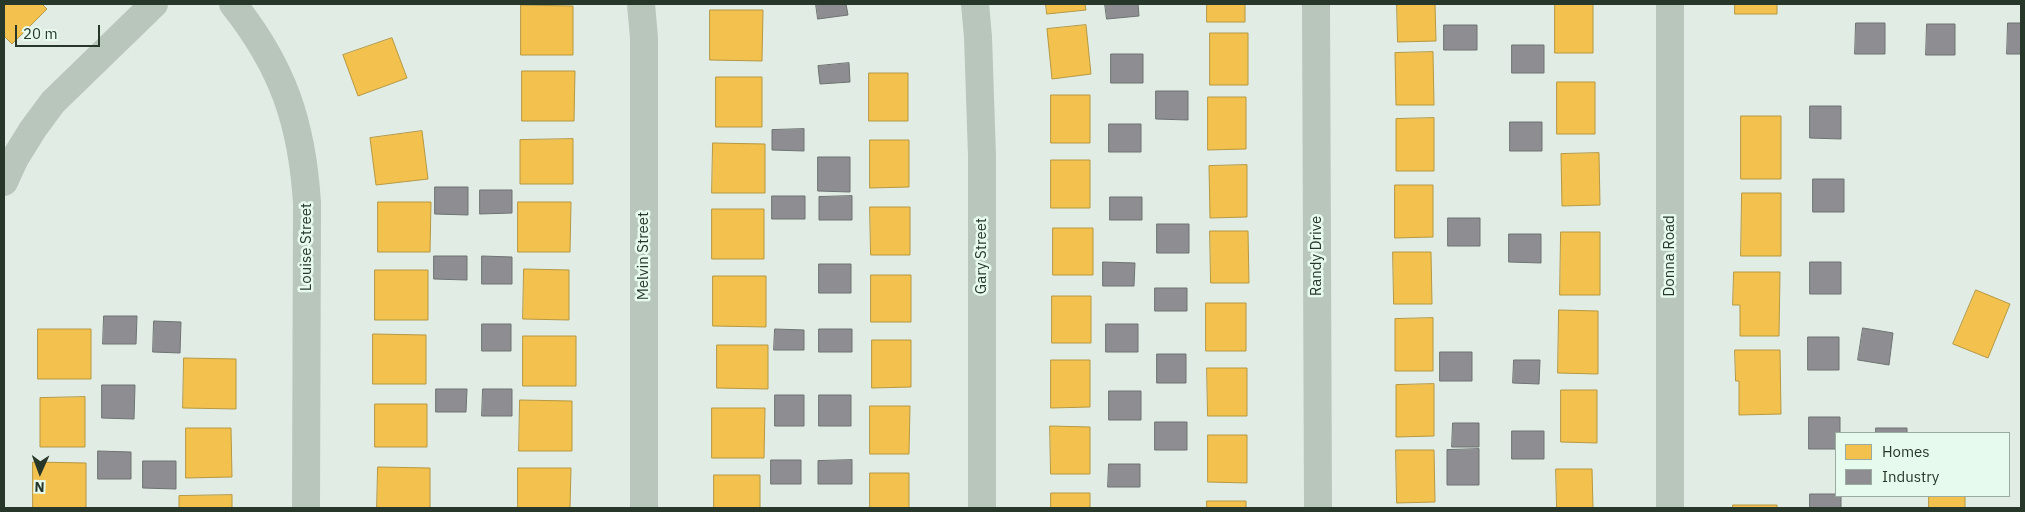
<!DOCTYPE html>
<html>
<head>
<meta charset="utf-8">
<style>
	body { margin:0 }
	#map { position:relative; width:2025px; height:512px; overflow:hidden; background:#e1ede4; font-family:"IBM Plex Sans",sans-serif }
	canvas { display:block }
	.frame { position:absolute; inset:0; border:5px solid #273729; pointer-events:none }
	.legend { position:absolute; left:1835px; top:432px; width:175px; height:65px; box-sizing:border-box; background:#e7faee; border:1px solid #9aac9f; margin:0; padding:6px 9px; list-style:none; font-size:15px; color:#273729 }
	.legend li { display:flex; align-items:center; gap:10px; height:25px }
	.legend b { width:25px; border:1px solid #9aac9f }
	.north { position:absolute; left:15px; top:447px; width:50px; height:50px; -webkit-text-stroke:4px #e7faee; paint-order:stroke; rotate:182deg; font-size:14px; font-weight:700; line-height:20px; text-align:center; color:#273729 }
	.north::after { content:''; display:block; margin:auto; width:18px; height:22px; background:#273729; clip-path:polygon(50% 0,100% 100%,50% 72%,0 100%) }
	.scale { position:absolute; left:15px; top:25px; width:85px; height:22px; box-sizing:border-box; border:2px solid #273729; border-top:0; padding-left:6px; font-size:15px; line-height:18px; white-space:nowrap; color:#273729; -webkit-text-stroke:4px #e7faee; paint-order:stroke }
</style>
</head>
<body>
<div id="map">
<canvas width="2025" height="512"></canvas>
<div class="frame"></div>
<ul class="legend">
<li><b style="height:14px;background:#f2c14e"></b>Homes</li>
<li><b style="height:14px;background:#8d8d92"></b>Industry</li>
</ul>
<div class="north">N</div>
<div class="scale">20 m</div>
</div>
<script>
const g = document.querySelector('canvas').getContext('2d');
g.lineJoin = 'round';
function fillPath(path, color) { g.fillStyle = color; g.fill(path, 'evenodd'); }
function strokePath(path, color, width, dash) { g.strokeStyle = color; g.lineWidth = width; g.lineCap = dash ? 'butt' : 'round'; g.setLineDash(dash || []); g.stroke(path); }
function label(font, color, halo, rows, align = 'center') {
  g.font = font + ' "IBM Plex Sans",sans-serif'; g.lineWidth = 5; g.setLineDash([]); g.textBaseline = 'middle'; g.strokeStyle = halo; g.fillStyle = color; for (const [text, x, y, turn = 0] of rows) {
    g.save(); g.translate(x, y); g.rotate((+turn || 0) * Math.PI / 180); g.textAlign = isNaN(turn) ? turn : align; if (halo) g.strokeText(text, 0, 0); g.fillText(text, 0, 0); g.restore();
  }
}
const homes = new Path2D(`
	M 4,4 L 42,4 L 47,9 L 12,44 L 4,36 Z
	M 1046,4 L 1085,4 L 1086,10 L 1047,14 Z
	M 1207,4 L 1245,4 L 1245,22 L 1207,22 Z
	M 1397,4 L 1435,4 L 1436,41 L 1398,42 Z
	M 1555,4 L 1593,4 L 1593,53 L 1555,53 Z
	M 1735,4 L 1777,4 L 1777,14 L 1735,14 Z
	M 521,5 L 573,6 L 573,55 L 521,55 Z
	M 710,10 L 763,10 L 762,61 L 710,60 Z
	M 1086,25 L 1091,74 L 1052,79 L 1047,29 Z
	M 1210,33 L 1248,33 L 1248,85 L 1210,85 Z
	M 392,38 L 407,78 L 358,96 L 343,55 Z
	M 1433,52 L 1434,105 L 1396,105 L 1395,53 Z
	M 522,71 L 575,71 L 574,121 L 522,121 Z
	M 869,73 L 908,73 L 908,121 L 869,121 Z
	M 716,77 L 762,77 L 762,127 L 716,127 Z
	M 1557,82 L 1595,82 L 1595,134 L 1557,134 Z
	M 1051,95 L 1090,95 L 1090,143 L 1051,143 Z
	M 1208,97 L 1246,97 L 1246,149 L 1208,150 Z
	M 1741,116 L 1781,116 L 1781,179 L 1741,179 Z
	M 1434,118 L 1434,171 L 1396,171 L 1396,119 Z
	M 422,131 L 428,179 L 376,185 L 370,138 Z
	M 573,139 L 573,184 L 520,184 L 520,140 Z
	M 870,140 L 909,140 L 909,187 L 870,188 Z
	M 713,143 L 765,144 L 765,193 L 712,193 Z
	M 1599,153 L 1600,205 L 1562,206 L 1561,154 Z
	M 1051,160 L 1090,160 L 1090,208 L 1051,208 Z
	M 1247,165 L 1247,217 L 1210,218 L 1209,166 Z
	M 1395,185 L 1433,185 L 1433,237 L 1395,238 Z
	M 1742,193 L 1781,193 L 1781,256 L 1741,256 Z
	M 378,202 L 431,202 L 430,252 L 378,252 Z
	M 518,202 L 571,202 L 570,252 L 518,252 Z
	M 870,207 L 910,207 L 910,255 L 871,255 Z
	M 712,209 L 764,209 L 764,259 L 712,259 Z
	M 1053,228 L 1093,228 L 1093,275 L 1053,275 Z
	M 1210,231 L 1248,231 L 1249,283 L 1211,283 Z
	M 1561,232 L 1600,232 L 1600,295 L 1560,295 Z
	M 1393,252 L 1431,252 L 1432,304 L 1394,304 Z
	M 524,269 L 569,270 L 569,320 L 523,319 Z
	M 375,270 L 428,270 L 428,320 L 375,320 Z
	M 1734,272 L 1780,272 L 1779,336 L 1740,336 L 1740,305 L 1733,305 Z
	M 871,275 L 911,275 L 911,322 L 871,322 Z
	M 713,276 L 766,276 L 766,327 L 713,326 Z
	M 1976,290 L 2010,304 L 1988,358 L 1953,344 Z
	M 1052,296 L 1091,296 L 1091,343 L 1052,343 Z
	M 1206,303 L 1246,303 L 1246,351 L 1206,351 Z
	M 1559,310 L 1598,311 L 1598,374 L 1558,373 Z
	M 1433,318 L 1433,371 L 1395,371 L 1395,319 Z
	M 38,329 L 91,329 L 91,379 L 38,379 Z
	M 373,334 L 426,335 L 426,384 L 373,384 Z
	M 523,336 L 576,336 L 576,386 L 523,386 Z
	M 872,340 L 911,340 L 911,387 L 872,388 Z
	M 717,345 L 768,345 L 768,389 L 717,388 Z
	M 1735,350 L 1780,350 L 1781,414 L 1739,415 L 1739,381 L 1736,381 Z
	M 184,358 L 236,359 L 236,409 L 183,408 Z
	M 1051,360 L 1090,360 L 1090,407 L 1051,408 Z
	M 1207,368 L 1247,368 L 1247,416 L 1208,416 Z
	M 1434,384 L 1434,436 L 1396,437 L 1396,385 Z
	M 1561,390 L 1597,390 L 1597,443 L 1561,442 Z
	M 85,397 L 85,447 L 40,447 L 40,398 Z
	M 520,400 L 572,401 L 572,451 L 519,451 Z
	M 375,404 L 427,404 L 427,447 L 375,447 Z
	M 870,406 L 910,406 L 909,454 L 870,454 Z
	M 712,408 L 765,408 L 764,458 L 712,458 Z
	M 1050,426 L 1090,427 L 1090,474 L 1051,474 Z
	M 186,428 L 231,428 L 232,477 L 186,478 Z
	M 1208,435 L 1247,435 L 1247,483 L 1208,482 Z
	M 1396,450 L 1434,450 L 1435,502 L 1397,503 Z
	M 33,462 L 86,463 L 86,508 L 33,508 Z
	M 378,467 L 430,468 L 430,508 L 377,508 Z
	M 518,468 L 571,468 L 570,508 L 518,508 Z
	M 1556,469 L 1592,469 L 1593,508 L 1557,508 Z
	M 870,473 L 909,473 L 909,508 L 870,508 Z
	M 714,475 L 760,475 L 760,508 L 714,508 Z
	M 1051,493 L 1090,493 L 1090,508 L 1051,508 Z
	M 232,495 L 232,508 L 179,508 L 179,496 Z
	M 1929,496 L 1965,496 L 1965,508 L 1929,508 Z
	M 1207,501 L 1246,501 L 1246,508 L 1207,508 Z
	M 1733,505 L 1777,505 L 1777,508 L 1733,508 Z`);
fillPath(homes, '#f2c14e');
strokePath(homes, '#b59843', 1);
const industry = new Path2D(`
	M 816,4 L 846,4 L 848,15 L 818,19 Z
	M 1105,4 L 1138,4 L 1139,16 L 1107,19 Z
	M 1856,23 L 1885,23 L 1885,54 L 1855,54 Z
	M 2008,23 L 2021,23 L 2021,54 L 2007,54 Z
	M 1927,24 L 1955,24 L 1955,55 L 1926,55 Z
	M 1444,25 L 1477,25 L 1477,50 L 1444,50 Z
	M 1512,45 L 1544,45 L 1544,73 L 1512,73 Z
	M 1111,54 L 1143,54 L 1143,83 L 1111,83 Z
	M 849,63 L 850,82 L 820,84 L 818,66 Z
	M 1156,91 L 1188,91 L 1188,120 L 1156,119 Z
	M 1810,106 L 1841,106 L 1841,139 L 1810,138 Z
	M 1510,122 L 1542,122 L 1542,151 L 1510,151 Z
	M 1109,124 L 1141,124 L 1141,152 L 1109,152 Z
	M 804,129 L 804,151 L 772,150 L 772,130 Z
	M 818,157 L 850,157 L 850,192 L 818,191 Z
	M 1813,179 L 1844,179 L 1844,212 L 1813,212 Z
	M 435,187 L 468,187 L 468,215 L 435,214 Z
	M 480,190 L 512,190 L 512,213 L 480,214 Z
	M 772,196 L 805,196 L 805,219 L 772,219 Z
	M 852,196 L 852,220 L 819,220 L 819,197 Z
	M 1110,197 L 1142,197 L 1142,220 L 1110,220 Z
	M 1448,218 L 1480,218 L 1480,246 L 1448,246 Z
	M 1157,224 L 1189,224 L 1189,253 L 1157,253 Z
	M 1509,234 L 1541,234 L 1541,263 L 1509,262 Z
	M 434,256 L 467,256 L 467,280 L 434,279 Z
	M 482,256 L 512,257 L 512,284 L 482,284 Z
	M 1103,262 L 1135,263 L 1134,286 L 1103,286 Z
	M 1810,262 L 1841,262 L 1841,294 L 1810,294 Z
	M 819,264 L 851,264 L 851,293 L 819,293 Z
	M 1155,288 L 1187,288 L 1187,311 L 1155,311 Z
	M 104,316 L 137,316 L 136,344 L 103,344 Z
	M 154,321 L 181,322 L 180,353 L 153,352 Z
	M 482,324 L 511,324 L 511,351 L 482,351 Z
	M 1106,324 L 1138,324 L 1138,352 L 1106,352 Z
	M 1863,328 L 1893,333 L 1889,365 L 1858,360 Z
	M 775,329 L 804,330 L 804,350 L 774,350 Z
	M 819,329 L 852,329 L 852,352 L 819,352 Z
	M 1808,337 L 1839,337 L 1839,370 L 1808,370 Z
	M 1440,352 L 1472,352 L 1472,381 L 1440,381 Z
	M 1157,354 L 1186,354 L 1186,383 L 1157,383 Z
	M 1514,360 L 1540,360 L 1539,384 L 1513,383 Z
	M 102,385 L 135,385 L 134,419 L 102,418 Z
	M 436,389 L 467,389 L 466,412 L 436,412 Z
	M 483,389 L 512,389 L 512,416 L 482,416 Z
	M 1109,391 L 1141,391 L 1141,420 L 1109,420 Z
	M 775,395 L 804,395 L 804,426 L 775,426 Z
	M 819,395 L 851,395 L 851,426 L 819,426 Z
	M 1809,417 L 1840,417 L 1840,433 L 1836,433 L 1836,449 L 1809,449 Z
	M 1155,422 L 1187,422 L 1187,450 L 1155,450 Z
	M 1453,423 L 1479,423 L 1479,447 L 1452,447 Z
	M 1876,428 L 1907,428 L 1907,433 L 1876,433 Z
	M 1512,431 L 1544,431 L 1544,459 L 1512,459 Z
	M 1479,449 L 1479,485 L 1447,485 L 1447,450 Z
	M 98,451 L 131,452 L 131,479 L 98,479 Z
	M 771,460 L 801,460 L 801,484 L 771,484 Z
	M 852,460 L 852,484 L 818,484 L 818,461 Z
	M 143,461 L 176,461 L 176,489 L 143,488 Z
	M 1109,464 L 1140,464 L 1140,487 L 1108,487 Z
	M 1810,494 L 1836,494 L 1836,496 L 1841,496 L 1841,508 L 1810,508 Z`);
fillPath(industry, '#8d8d92');
strokePath(industry, '#6e7372', 1);
strokePath(new Path2D(`
	M 233,4 C 283,67 302,123 307,203 L 306,508
	M 641,4 L 644,38 L 644,508
	M 975,4 L 978,37 L 982,156 L 982,508
	M 1316,4 L 1318,508
	M 4,182 L 15,158 L 33,129 L 53,102 L 154,4
	M 1670,508 L 1670,4`), '#b9c6bc', 28);
label('15px', '#273729', '#e7faee', [
	["Louise Street",307,247,-90],
	["Melvin Street",644,256,-90],
	["Gary Street",982,256,-90],
	["Randy Drive",1317,256,-90],
	["Donna Road",1670,256,-90]
]);
</script>
</body>
</html>
